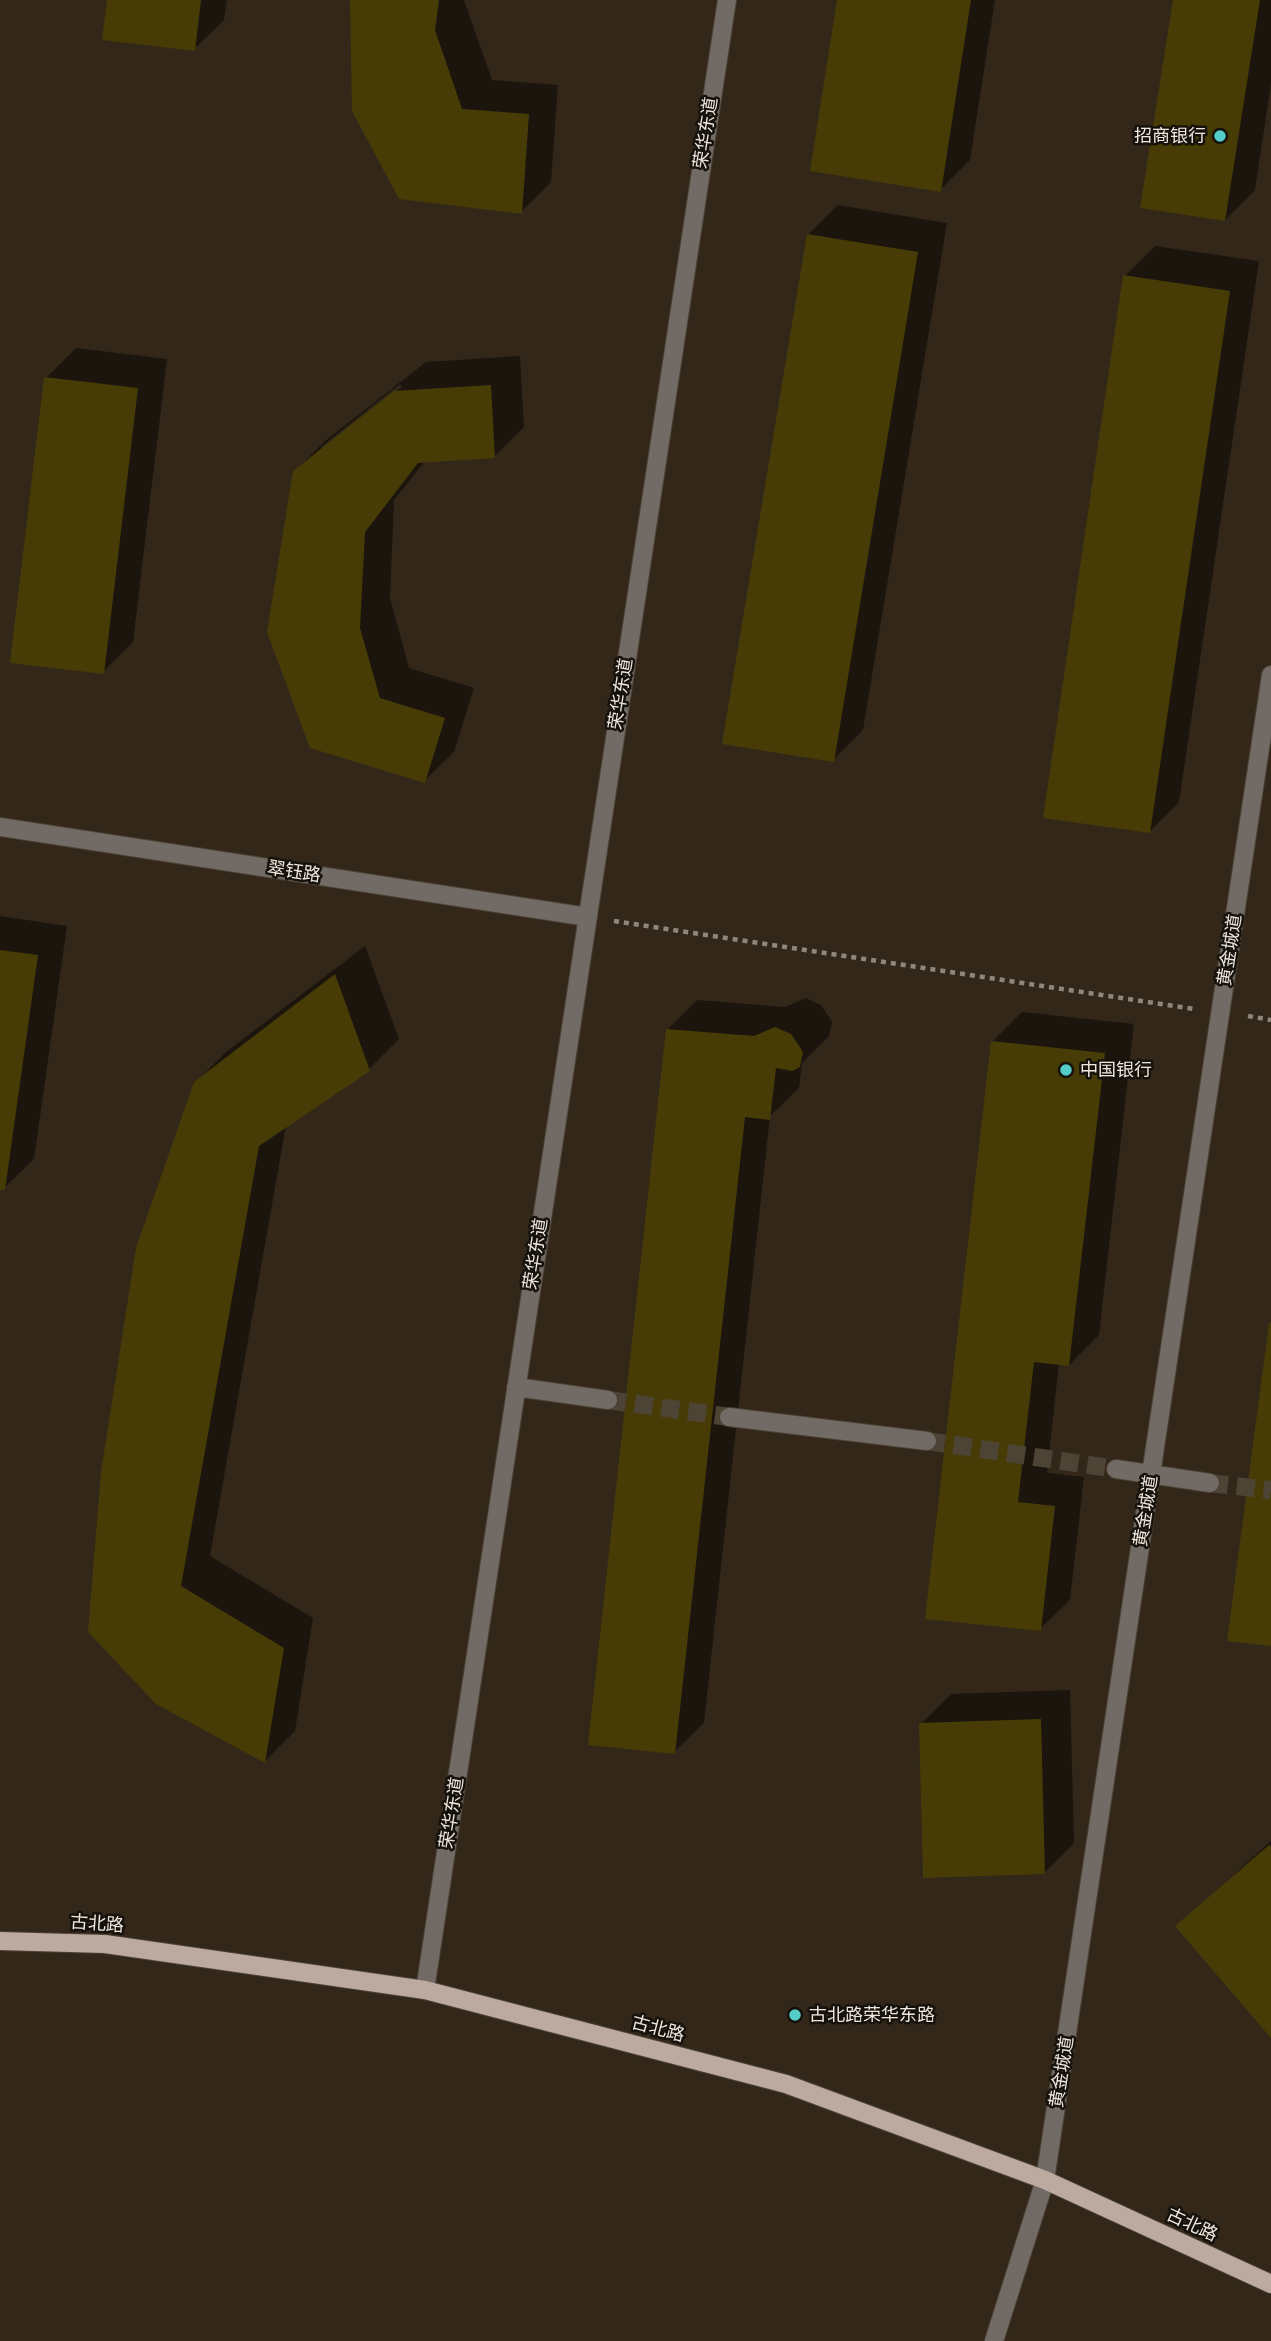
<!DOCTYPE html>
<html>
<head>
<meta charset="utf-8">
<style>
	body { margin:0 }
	canvas { display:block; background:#322719 }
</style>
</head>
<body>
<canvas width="1271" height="2341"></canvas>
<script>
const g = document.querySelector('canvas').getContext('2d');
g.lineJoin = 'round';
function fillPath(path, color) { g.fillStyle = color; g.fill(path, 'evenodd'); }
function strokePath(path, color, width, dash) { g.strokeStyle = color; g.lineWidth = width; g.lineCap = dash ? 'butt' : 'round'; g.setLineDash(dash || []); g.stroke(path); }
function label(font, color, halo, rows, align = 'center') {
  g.font = font + ' "Crimson Pro","Noto Sans SC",serif'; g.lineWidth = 5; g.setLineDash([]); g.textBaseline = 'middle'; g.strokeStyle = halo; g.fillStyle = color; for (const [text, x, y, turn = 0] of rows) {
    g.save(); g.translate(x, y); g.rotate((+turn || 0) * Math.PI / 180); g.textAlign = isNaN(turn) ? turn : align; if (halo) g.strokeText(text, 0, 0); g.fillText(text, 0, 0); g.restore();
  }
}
fillPath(new Path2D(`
	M 109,0 L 227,0 L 224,20 L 194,49 Z
	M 352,0 L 464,0 L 492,80 L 558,85 L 551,182 L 521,212 Z
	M 839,0 L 995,0 L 970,160 L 940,190 Z
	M 1175,0 L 1271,0 L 1271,84 L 1255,190 L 1225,220 Z
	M 838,205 L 947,223 L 863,730 L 833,760 L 808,235 Z
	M 1155,246 L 1259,261 L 1179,802 L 1149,832 L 1125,276 Z
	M 76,348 L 167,359 L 133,642 L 103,672 L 46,378 Z
	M 520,356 L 524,427 L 494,457 L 425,461 L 394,500 L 390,598 L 409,668 L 474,688 L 454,752 L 424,781 L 311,747 L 294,472 L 325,441 L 426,362 ZM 400,384 L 402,387 L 321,451 L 321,447 Z
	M 0,916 L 67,926 L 34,1159 L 4,1188 L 0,1188 Z
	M 365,946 L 399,1039 L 369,1069 L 286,1125 L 210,1556 L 313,1618 L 295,1731 L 265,1761 L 157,1703 L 195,1083 L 226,1052 Z
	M 806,998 L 821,1005 L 832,1022 L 829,1036 L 802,1063 L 799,1088 L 770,1116 L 704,1723 L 674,1752 L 668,1029 L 697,1000 L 785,1007 Z
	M 1022,1012 L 1134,1024 L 1099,1335 L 1069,1365 L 1059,1363 L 1047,1473 L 1084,1477 L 1070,1600 L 1040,1629 L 927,1617 L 992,1042 Z
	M 1070,1690 L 1074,1843 L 1044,1873 L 921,1724 L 951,1694 Z
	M 1271,1841 L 1271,2036 L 1177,1926 Z`), '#0007');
fillPath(new Path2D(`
	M 107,0 L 201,0 L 195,51 L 102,40 Z
	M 350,0 L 439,0 L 435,30 L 462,109 L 529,114 L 522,214 L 399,199 L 352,111 Z
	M 837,0 L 971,0 L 941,192 L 810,171 Z
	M 1173,0 L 1260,0 L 1225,221 L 1140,208 Z
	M 807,234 L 918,252 L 834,762 L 722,744 Z
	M 1123,275 L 1230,291 L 1150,833 L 1043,818 Z
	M 44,377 L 138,388 L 104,674 L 10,663 Z
	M 491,385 L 495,458 L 418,463 L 365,532 L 360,628 L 380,698 L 445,718 L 425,783 L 310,748 L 267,632 L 293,471 L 394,391 Z
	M 0,950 L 38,955 L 5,1190 L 0,1190 Z
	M 335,974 L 370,1071 L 259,1146 L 181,1586 L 284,1648 L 265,1763 L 156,1704 L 88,1632 L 101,1472 L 136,1248 L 194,1082 Z
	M 775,1027 L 791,1034 L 803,1052 L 800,1067 L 792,1071 L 776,1068 L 770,1120 L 745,1117 L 675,1754 L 588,1745 L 666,1029 L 754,1036 Z
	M 991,1041 L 1105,1053 L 1069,1366 L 1034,1362 L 1018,1502 L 1055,1506 L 1041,1631 L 925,1619 Z
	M 1269,1323 L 1271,1323 L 1271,1646 L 1227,1641 Z
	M 1041,1719 L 1045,1874 L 923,1878 L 919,1723 Z
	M 1269,1845 L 1271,1847 L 1271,2038 L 1175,1926 Z`), '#473c06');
strokePath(new Path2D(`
	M 608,1400 L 729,1417
	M 927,1441 L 1116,1469
	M 1210,1483 L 1271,1490`), '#4e4436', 18, [18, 9]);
const minor = new Path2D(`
	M 0,827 L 588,917
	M 516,1387 L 608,1400
	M 729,1417 L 927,1441
	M 1116,1469 L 1210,1483
	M 425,1990 L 727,0
	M 994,2341 L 1045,2180 L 1271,675`);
const major = new Path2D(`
	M 0,1941 L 105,1944 L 425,1990 L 786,2084 L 1045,2180 L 1271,2284`);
strokePath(minor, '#4c4234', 20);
strokePath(major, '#4c4234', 20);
strokePath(new Path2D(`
	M 614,921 L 1194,1009
	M 1248,1016 L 1271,1020`), '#90867b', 4.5, [5, 5]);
strokePath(minor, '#726a65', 18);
strokePath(major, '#bcaaa1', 18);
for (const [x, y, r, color] of [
	[1220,136,7,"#54cdc8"],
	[1066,1070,7,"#54cdc8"],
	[795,2015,7,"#54cdc8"]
]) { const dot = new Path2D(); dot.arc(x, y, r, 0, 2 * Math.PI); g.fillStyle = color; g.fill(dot); strokePath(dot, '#15110b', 2.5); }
label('18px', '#eee6dd', '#15110b', [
	["荣华东道",706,133,-81],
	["荣华东道",621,694,-81],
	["翠钰路",294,872,9],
	["黄金城道",1230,950,-81],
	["荣华东道",536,1254,-81],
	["黄金城道",1146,1511,-81],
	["荣华东道",452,1813,-81],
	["古北路",97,1924,4],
	["古北路",658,2029,15],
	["黄金城道",1062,2072,-81],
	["古北路",1192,2225,25]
]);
label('18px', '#eee6dd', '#15110b', [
	["招商银行",1206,136,"right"],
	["中国银行",1080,1070],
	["古北路荣华东路",809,2015]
], 'left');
</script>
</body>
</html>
